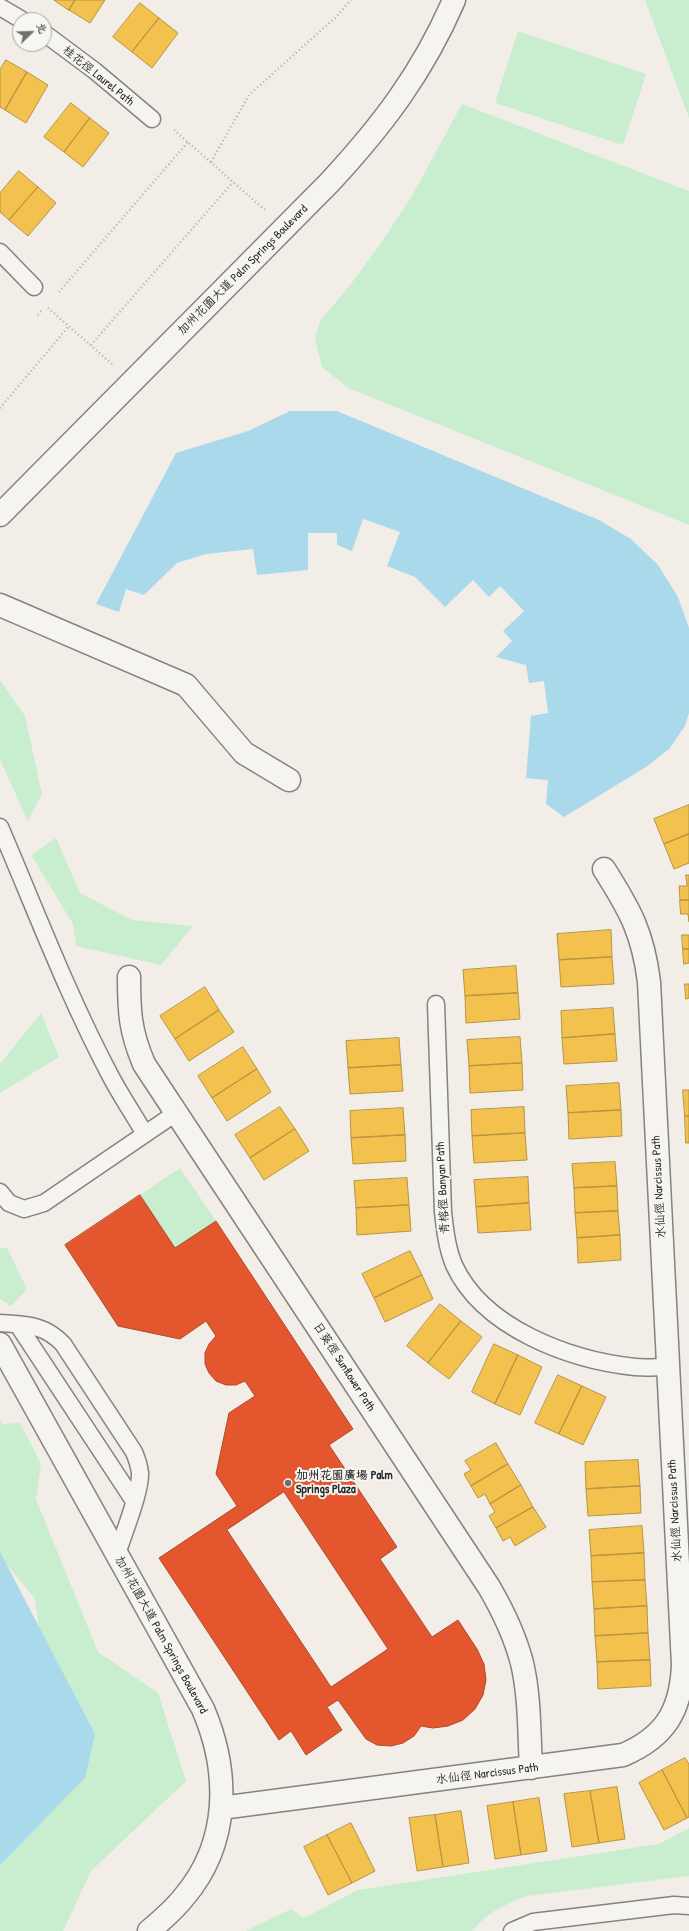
<!DOCTYPE html>
<html>
<head>
<meta charset="utf-8">
<style>
	body { margin:0 }
	#map { position:relative; width:689px; height:1931px; overflow:hidden; background:#f2ede7; font-family:"Patrick Hand","LXGW WenKai TC",sans-serif }
	canvas { display:block }
	.north { position:absolute; left:12px; top:12px; width:40px; height:40px; box-sizing:border-box; background:#f6f6f2; border:1px solid #a5a5a2; border-radius:50%; rotate:67deg; font-size:11px; font-weight:700; line-height:16px; text-align:center; color:#2b2b2b }
	.north::after { content:''; display:block; margin:auto; width:14px; height:18px; background:#716f6d; clip-path:polygon(50% 0,100% 100%,50% 72%,0 100%) }
</style>
</head>
<body>
<div id="map">
<canvas width="689" height="1931"></canvas>
<div class="north">北</div>
</div>
<script>
const g = document.querySelector('canvas').getContext('2d');
g.lineJoin = 'round';
function fillPath(path, color) { g.fillStyle = color; g.fill(path, 'evenodd'); }
function strokePath(path, color, width, dash) { g.strokeStyle = color; g.lineWidth = width; g.lineCap = dash ? 'butt' : 'round'; g.setLineDash(dash || []); g.stroke(path); }
function label(font, color, halo, rows, align = 'center') {
  g.font = font + ' "Patrick Hand","LXGW WenKai TC",sans-serif'; g.lineWidth = 4; g.setLineDash([]); g.textBaseline = 'middle'; g.strokeStyle = halo; g.fillStyle = color; for (const [text, x, y, turn = 0] of rows) {
    g.save(); g.translate(x, y); g.rotate((+turn || 0) * Math.PI / 180); g.textAlign = isNaN(turn) ? turn : align; if (halo) g.strokeText(text, 0, 0); g.fillText(text, 0, 0); g.restore();
  }
}
fillPath(new Path2D(`
	M 645,0 L 689,0 L 689,118 Z
	M 518,31 L 646,74 L 623,145 L 495,103 Z
	M 462,104 L 689,191 L 689,525 L 348,388 L 322,367 L 315,339 L 320,321 L 351,284 L 379,246 L 412,196 Z
	M 0,680 L 25,716 L 42,794 L 28,821 L 0,760 Z
	M 56,838 L 80,893 L 132,920 L 193,926 L 161,965 L 76,946 L 73,924 L 31,855 Z
	M 41,1013 L 59,1057 L 0,1093 L 0,1064 Z
	M 180,1168 L 216,1221 L 175,1248 L 140,1195 Z
	M 0,1248 L 7,1248 L 27,1289 L 11,1306 L 0,1299 Z
	M 0,1419 L 2,1424 L 20,1423 L 41,1464 L 36,1499 L 98,1652 L 158,1693 L 186,1781 L 91,1871 L 63,1931 L 0,1931 L 0,1816 L 50,1706 L 35,1599 L 0,1556 Z
	M 689,1828 L 689,1876 L 527,1896 C 504,1905 488,1912 472,1931 L 246,1931 L 291,1909 L 304,1918 L 358,1890 L 659,1844 Z`), '#c9eecf');
fillPath(new Path2D(`
	M 290,411 L 337,411 L 599,520 L 631,539 L 658,565 L 678,597 L 689,628 L 689,713 L 685,726 L 669,749 L 646,767 L 564,817 L 546,804 L 548,780 L 526,778 L 531,716 L 548,713 L 544,681 L 529,683 L 526,665 L 496,657 L 512,641 L 503,631 L 524,611 L 500,586 L 489,597 L 473,580 L 445,607 L 415,577 L 387,566 L 400,532 L 363,519 L 352,551 L 337,545 L 337,533 L 308,533 L 308,570 L 257,575 L 253,549 L 206,554 L 177,563 L 144,595 L 126,589 L 119,612 L 96,604 L 176,453 L 248,431 Z
	M 0,1552 L 95,1734 L 85,1778 L 0,1865 Z`), '#abd9ec');
const homes = new Path2D(`
	M 54,0 L 75,0 L 69,10 Z
	M 75,0 L 105,0 L 90,23 L 69,10 Z
	M 140,3 L 159,18 L 132,52 L 113,37 Z
	M 159,18 L 178,33 L 152,68 L 132,52 Z
	M 6,60 L 27,72 L 5,110 L 0,107 L 0,70 Z
	M 27,72 L 48,85 L 26,123 L 5,110 Z
	M 71,103 L 90,118 L 64,152 L 44,137 Z
	M 90,118 L 109,133 L 83,167 L 64,152 Z
	M 19,171 L 38,187 L 9,220 L 0,212 L 0,193 Z
	M 38,187 L 56,203 L 28,236 L 9,220 Z
	M 689,805 L 689,834 L 664,844 L 654,819 Z
	M 689,834 L 689,863 L 674,869 L 664,844 Z
	M 686,875 L 689,875 L 689,900 L 680,900 L 679,886 L 687,886 Z
	M 680,900 L 689,900 L 689,922 L 688,914 L 681,914 Z
	M 611,930 L 612,957 L 559,960 L 557,934 Z
	M 682,935 L 689,935 L 689,949 L 683,949 Z
	M 683,949 L 689,949 L 689,963 L 684,964 Z
	M 612,957 L 614,984 L 561,987 L 559,960 Z
	M 516,966 L 518,993 L 465,996 L 463,970 Z
	M 685,984 L 689,984 L 689,998 L 686,999 Z
	M 205,987 L 219,1010 L 175,1039 L 160,1016 Z
	M 518,993 L 520,1019 L 466,1023 L 465,996 Z
	M 613,1008 L 615,1034 L 562,1038 L 561,1011 Z
	M 219,1010 L 234,1032 L 189,1061 L 175,1039 Z
	M 615,1034 L 617,1061 L 564,1064 L 562,1038 Z
	M 520,1037 L 522,1063 L 469,1066 L 467,1040 Z
	M 399,1038 L 401,1065 L 348,1068 L 346,1041 Z
	M 243,1047 L 257,1069 L 212,1098 L 198,1076 Z
	M 522,1063 L 523,1090 L 470,1093 L 469,1066 Z
	M 401,1065 L 403,1091 L 350,1094 L 348,1068 Z
	M 257,1069 L 271,1092 L 227,1121 L 212,1098 Z
	M 619,1083 L 621,1110 L 568,1113 L 566,1086 Z
	M 683,1090 L 689,1090 L 689,1116 L 685,1116 Z
	M 280,1107 L 295,1129 L 250,1158 L 235,1135 Z
	M 524,1107 L 525,1133 L 472,1136 L 471,1110 Z
	M 403,1108 L 405,1135 L 351,1138 L 350,1111 Z
	M 621,1110 L 622,1136 L 569,1139 L 568,1113 Z
	M 685,1116 L 689,1116 L 689,1143 L 686,1143 Z
	M 295,1129 L 309,1151 L 264,1180 L 250,1158 Z
	M 525,1133 L 527,1160 L 474,1163 L 472,1136 Z
	M 405,1135 L 406,1161 L 353,1164 L 351,1138 Z
	M 615,1162 L 617,1186 L 574,1188 L 572,1164 Z
	M 528,1177 L 529,1203 L 476,1207 L 474,1180 Z
	M 407,1178 L 409,1205 L 356,1208 L 354,1181 Z
	M 617,1186 L 618,1211 L 575,1213 L 574,1188 Z
	M 529,1203 L 531,1230 L 478,1233 L 476,1207 Z
	M 409,1205 L 411,1231 L 357,1235 L 356,1208 Z
	M 618,1211 L 620,1235 L 577,1238 L 575,1213 Z
	M 620,1235 L 621,1260 L 578,1263 L 577,1238 Z
	M 410,1251 L 422,1275 L 374,1298 L 362,1274 Z
	M 422,1275 L 433,1299 L 385,1322 L 374,1298 Z
	M 440,1304 L 461,1321 L 428,1363 L 407,1346 Z
	M 461,1321 L 482,1337 L 449,1379 L 428,1363 Z
	M 494,1344 L 518,1355 L 495,1404 L 472,1392 Z
	M 518,1355 L 542,1367 L 520,1415 L 495,1404 Z
	M 558,1375 L 582,1386 L 559,1434 L 535,1423 Z
	M 582,1386 L 606,1397 L 583,1445 L 559,1434 Z
	M 496,1443 L 508,1464 L 471,1486 L 464,1474 L 471,1470 L 465,1461 Z
	M 638,1460 L 640,1486 L 586,1489 L 585,1462 Z
	M 508,1464 L 521,1485 L 490,1504 L 485,1494 L 478,1498 L 471,1486 Z
	M 521,1485 L 533,1507 L 496,1528 L 489,1516 L 495,1512 L 490,1504 Z
	M 640,1486 L 641,1513 L 588,1516 L 586,1489 Z
	M 533,1507 L 546,1527 L 515,1546 L 510,1537 L 503,1541 L 496,1528 Z
	M 642,1526 L 644,1553 L 591,1556 L 589,1530 Z
	M 644,1553 L 645,1580 L 592,1582 L 591,1556 Z
	M 645,1580 L 647,1606 L 594,1609 L 592,1582 Z
	M 647,1606 L 648,1633 L 595,1636 L 594,1609 Z
	M 648,1633 L 650,1660 L 597,1662 L 595,1636 Z
	M 650,1660 L 651,1686 L 598,1689 L 597,1662 Z
	M 685,1758 L 689,1764 L 689,1817 L 687,1818 L 662,1770 Z
	M 662,1770 L 687,1818 L 664,1830 L 639,1783 Z
	M 617,1787 L 625,1839 L 599,1843 L 590,1791 Z
	M 590,1791 L 599,1843 L 572,1847 L 564,1794 Z
	M 539,1798 L 547,1851 L 521,1855 L 513,1802 Z
	M 513,1802 L 521,1855 L 495,1859 L 487,1806 Z
	M 461,1811 L 469,1863 L 443,1867 L 435,1815 Z
	M 435,1815 L 443,1867 L 417,1871 L 409,1818 Z
	M 351,1823 L 375,1871 L 352,1883 L 327,1835 Z
	M 327,1835 L 352,1883 L 328,1895 L 304,1847 Z`);
fillPath(homes, '#f2c14e');
strokePath(homes, '#b69444', 1);
const shops = new Path2D(`
	M 140,1195 L 175,1248 L 216,1221 L 353,1429 L 329,1445 L 397,1547 L 380,1559 L 432,1637 L 458,1620 L 477,1649 L 484,1664 L 486,1680 L 483,1695 L 475,1709 L 463,1720 L 448,1726 L 433,1728 L 421,1726 L 414,1736 L 403,1743 L 391,1746 L 377,1745 L 366,1739 L 338,1700 L 327,1707 L 342,1730 L 306,1755 L 291,1731 L 279,1740 L 159,1558 L 237,1506 L 216,1474 L 229,1413 L 255,1396 L 245,1381 L 236,1385 L 226,1385 L 216,1381 L 209,1373 L 205,1364 L 205,1353 L 209,1344 L 216,1336 L 206,1321 L 180,1339 L 118,1326 L 65,1245 ZM 284,1492 L 388,1649 L 331,1687 L 227,1530 Z`);
fillPath(shops, '#e4572e');
strokePath(shops, '#ac4a2d', 1);
const service = new Path2D(`
	M 0,7 L 22,20
	M 44,33 L 95,71 L 152,119
	M 0,252 L 34,287
	M 0,827 C 36,911 68,996 111,1077 C 121,1096 134,1115 145,1134
	M 436,1004 L 443,1212 C 445,1230 447,1248 454,1265 C 483,1328 569,1360 635,1367 C 646,1368 657,1367 668,1367
	M 0,1192 L 9,1203 L 24,1209 L 44,1203 L 176,1113
	M 0,1323 C 26,1325 44,1324 63,1344 L 134,1452 C 137,1459 139,1465 140,1473 C 141,1491 123,1535 117,1554
	M 18,1325 L 134,1501
	M 512,1931 L 533,1922 L 674,1905 L 689,1906`);
const minor = new Path2D(`
	M 0,515 L 329,183 C 382,126 423,72 454,0
	M 0,605 L 186,685 L 244,753 L 289,780
	M 129,977 C 129,1012 130,1031 144,1064 L 489,1587 C 503,1611 515,1636 522,1663 C 530,1697 529,1733 531,1768
	M 0,1344 L 203,1709 C 230,1772 230,1843 184,1897 C 174,1910 162,1920 149,1931
	M 221,1808 L 623,1755 C 665,1737 681,1711 683,1665 L 649,982 C 643,933 630,910 604,869`);
strokePath(service, '#858280', 19);
strokePath(minor, '#858280', 25);
strokePath(new Path2D(`
	M 174,130 L 265,210
	M 211,162 L 249,95 L 336,17 L 351,0
	M 59,292 L 188,142
	M 48,308 L 112,364
	M 38,315 L 42,310
	M 91,345 L 233,182
	M 0,408 L 69,326`), '#b0afad', 2.5, [1, 3]);
strokePath(service, '#f5f4f1', 16);
strokePath(minor, '#f5f4f1', 22);
for (const [x, y, r, color] of [
	[288,1483,4,"#716f6d"]
]) { const dot = new Path2D(); dot.arc(x, y, r, 0, 2 * Math.PI); g.fillStyle = color; g.fill(dot); strokePath(dot, '#f6f6f2', 1.5); }
label('12px', '#2b2b2b', '#f6f6f2', [
	["桂花徑 Laurel Path",98,76,39],
	["加州花園大道 Palm Springs Boulevard",243,270,-45],
	["水仙徑 Narcissus Path",659,1187,-93],
	["青榕徑 Banyan Path",443,1188,-93],
	["日葵徑 Sunflower Path",344,1367,57],
	["水仙徑 Narcissus Path",675,1511,-93],
	["加州花園大道 Palm Springs Boulevard",161,1635,61],
	["水仙徑 Narcissus Path",487,1774,-7]
]);
label('bold 12px', '#2b2b2b', '#f6f6f2', [
	["加州花園廣場 Palm",296,1476],
	["Springs Plaza",296,1490]
], 'left');
</script>
</body>
</html>
